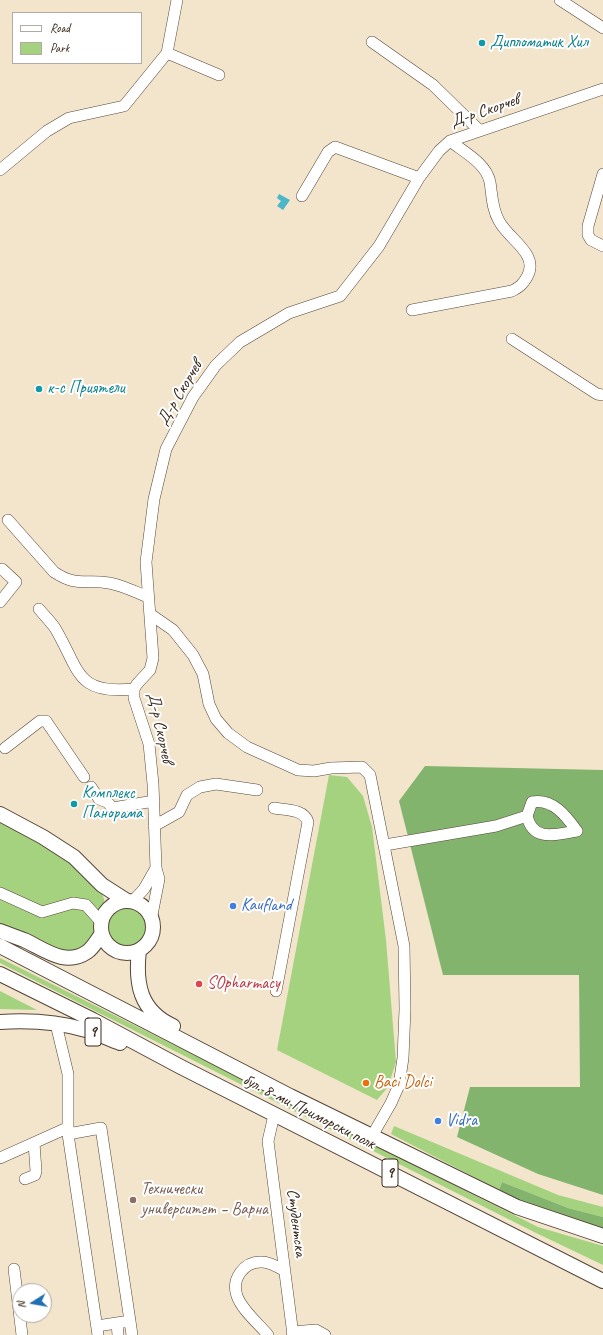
<!DOCTYPE html>
<html>
<head>
<meta charset="utf-8">
<style>
	body { margin:0 }
	#map { position:relative; width:603px; height:1335px; overflow:hidden; background:#f2e5cb; font-family:Caveat,sans-serif }
	canvas { display:block }
	.legend { position:absolute; left:12px; top:12px; width:130px; height:52px; box-sizing:border-box; background:#fff; border:1px solid #b1aaa5; margin:0; padding:5px 7px; list-style:none; font-size:12px; color:#3b2a1e }
	.legend li { display:flex; align-items:center; gap:8px; height:20px }
	.legend b { width:20px; border:1px solid #b1aaa5 }
	.north { position:absolute; left:12px; top:1283px; width:40px; height:40px; box-sizing:border-box; background:#fff; border:1px solid #b1aaa5; border-radius:50%; rotate:259deg; font-size:11px; font-weight:700; line-height:16px; text-align:center; color:#3b2a1e }
	.north::after { content:''; display:block; margin:auto; width:14px; height:18px; background:#1f6fb2; clip-path:polygon(50% 0,100% 100%,50% 72%,0 100%) }
</style>
</head>
<body>
<div id="map">
<canvas width="603" height="1335"></canvas>
<ul class="legend">
<li><b style="height:5px;background:#fff"></b>Road</li>
<li><b style="height:11px;background:#a4d27f"></b>Park</li>
</ul>
<div class="north">N</div>
</div>
<script>
const g = document.querySelector('canvas').getContext('2d');
g.lineJoin = 'round';
function fillPath(path, color) { g.fillStyle = color; g.fill(path, 'evenodd'); }
function strokePath(path, color, width, dash) { g.strokeStyle = color; g.lineWidth = width; g.lineCap = dash ? 'butt' : 'round'; g.setLineDash(dash || []); g.stroke(path); }
function label(font, color, halo, rows, align = 'center') {
  g.font = font + ' Caveat,sans-serif'; g.lineWidth = 4; g.setLineDash([]); g.textBaseline = 'middle'; g.strokeStyle = halo; g.fillStyle = color; for (const [text, x, y, turn = 0] of rows) {
    g.save(); g.translate(x, y); g.rotate((+turn || 0) * Math.PI / 180); g.textAlign = isNaN(turn) ? turn : align; if (halo) g.strokeText(text, 0, 0); g.fillText(text, 0, 0); g.restore();
  }
}
fillPath(new Path2D(`
	M 329,775 L 347,777 L 363,796 L 372,827 L 386,940 L 396,1062 L 388,1087 L 377,1100 L 277,1050 Z
	M 0,814 L 43,837 L 101,890 L 104,899 L 105,913 C 112,905 121,900 132,902 C 136,903 142,907 145,910 C 170,937 126,977 101,935 L 81,956 L 0,931 Z
	M 0,958 L 538,1227 L 603,1246 L 603,1265 L 534,1232 L 0,963 Z
	M 0,991 L 37,1010 L 0,1009 Z
	M 394,1126 L 558,1195 L 603,1207 L 603,1217 L 568,1208 L 502,1182 L 499,1190 L 391,1134 Z`), '#a4d27f');
fillPath(new Path2D(`
	M 425,766 L 603,770 L 603,1195 L 538,1174 L 457,1137 L 470,1087 L 580,1087 L 579,975 L 443,975 L 399,801 Z
	M 502,1182 L 568,1208 L 603,1217 L 603,1231 L 523,1203 L 499,1190 Z`), '#83b46e');
fillPath(new Path2D(`
	M 279,194 L 290,200 L 283,210 L 277,206 L 281,201 L 277,198 Z`), '#4ab6c7');
const minor = new Path2D(`
	M 560,0 L 603,28
	M 372,42 L 433,85 L 480,131
	M 167,53 L 219,75
	M 0,170 L 47,131 L 69,118 L 124,106 L 167,53 L 177,0
	M 603,174 L 588,226 L 588,235 L 591,240 L 603,246
	M 302,196 L 328,152 L 335,147 L 419,178
	M 412,310 L 512,291 C 520,287 523,284 527,277 C 540,254 509,240 499,221 C 492,209 492,195 490,182 C 486,163 464,152 450,141
	M 512,339 L 597,394 L 603,395
	M 8,520 L 54,572 C 74,585 80,581 101,582 C 118,583 133,591 148,597
	M 0,602 L 16,582 L 2,569
	M 39,609 C 44,615 51,622 55,628 C 80,670 75,695 134,689
	M 150,614 L 173,630 L 193,655 L 203,674 L 209,704 L 216,719 L 228,733 L 247,747 L 298,770 L 314,771 L 331,768 L 362,767 L 370,775 L 404,946 L 405,1009 L 403,1058 L 399,1085 L 391,1103 L 372,1136
	M 5,748 L 40,721 L 46,721 L 84,777
	M 91,787 L 99,799 L 107,802 L 113,808 L 154,801
	M 274,808 C 286,810 304,809 308,822 L 276,991
	M 154,826 L 179,812 L 187,795 L 200,787 L 216,784 L 257,790
	M 385,845 L 496,826 L 527,816 C 533,843 557,834 577,831 C 566,816 553,798 532,802 L 527,816
	M 0,893 L 42,912 L 73,903 L 86,905 L 101,922
	M 132,902 L 144,889 L 156,868
	M 151,920 L 159,879 L 156,868 L 153,784 L 149,744 L 134,698 L 134,689 L 137,684 L 150,670 L 153,658 L 146,562 L 154,499 L 166,449 L 193,397 L 216,365 L 240,342 L 289,313 L 340,296 L 379,246 L 419,178 L 439,151 L 450,141 L 603,89
	M 56,1024 L 68,1074 L 68,1134 L 98,1335
	M 274,1115 L 268,1141 L 293,1335
	M 68,1134 L 101,1128 L 130,1321 L 97,1326
	M 0,1158 L 67,1128
	M 25,1179 L 35,1175 L 36,1171 L 34,1143
	M 14,1269 L 22,1335
	M 130,1321 L 132,1335
	M 117,1323 L 118,1335
	M 292,1332 L 316,1330 L 325,1335
	M 268,1335 C 258,1323 242,1310 237,1296 C 231,1279 244,1261 262,1262 C 270,1262 278,1267 285,1271`);
const major = new Path2D(`
	M 0,814 L 43,837 L 74,857 L 102,885 L 127,901
	M101 927a26 26 0 1 1 52 0a26 26 0 1 1-52 0Z
	M 0,931 C 8,934 16,937 24,940 C 44,949 65,967 87,952 C 93,948 97,940 101,935
	M 0,946 L 290,1096 L 517,1207 L 603,1236
	M 139,950 C 135,984 140,1011 173,1026
	M 0,974 L 93,1020 L 181,1067 L 603,1281
	M 0,1022 C 29,1020 58,1022 86,1030 C 97,1033 109,1039 120,1043`);
strokePath(minor, '#564638', 12);
strokePath(major, '#564638', 16);
strokePath(minor, '#fff', 11);
strokePath(major, '#fff', 14);
for (const [x, y, r, color] of [
	[482,43,4,"#0f9aa8"],
	[39,389,4,"#0f9aa8"],
	[74,804,4,"#0f9aa8"],
	[233,906,4,"#3f7fe0"],
	[199,984,4,"#e0444e"],
	[366,1083,4,"#e8710a"],
	[438,1121,4,"#3f7fe0"],
	[133,1200,4,"#8d6e63"]
]) { const dot = new Path2D(); dot.arc(x, y, r, 0, 2 * Math.PI); g.fillStyle = color; g.fill(dot); strokePath(dot, '#fff', 1.5); }
for (const [x, y, w] of [
	[93,1032,16],
	[390,1173,16]
]) { const box = new Path2D(); box.roundRect(x - w / 2, y - 14, w, 28, 3); g.fillStyle = '#fff'; g.fill(box); strokePath(box, '#3b2a1e', 1); }
label('bold 16px', '#3b2a1e', null, [
	["9",93,1032],
	["9",390,1173]
]);
label('17px', '#0d838f', '#fff', [
	["Дипломатик Хил",490,43],
	["к-с Приятели",47,389],
	["Комплекс",82,794],
	["Панорама",82,814]
], 'left');
label('17px', '#3b2a1e', '#fff', [
	["Д-р Скорчев",485,111,-19],
	["Д-р Скорчев",180,393,-59],
	["Д-р Скорчев",160,728,78],
	["бул. 8-ми Приморски полк",309,1112,27],
	["Студентска",296,1223,83]
]);
label('17px', '#366cbe', '#fff', [
	["Kaufland",241,906],
	["Vidra",446,1121]
], 'left');
label('17px', '#be3a42', '#fff', [
	["SOpharmacy",207,984]
], 'left');
label('17px', '#c56008', '#fff', [
	["Baci Dolci",374,1083]
], 'left');
label('17px', '#785e54', '#fff', [
	["Технически",141,1190],
	["университет – Варна",141,1210]
], 'left');
</script>
</body>
</html>
